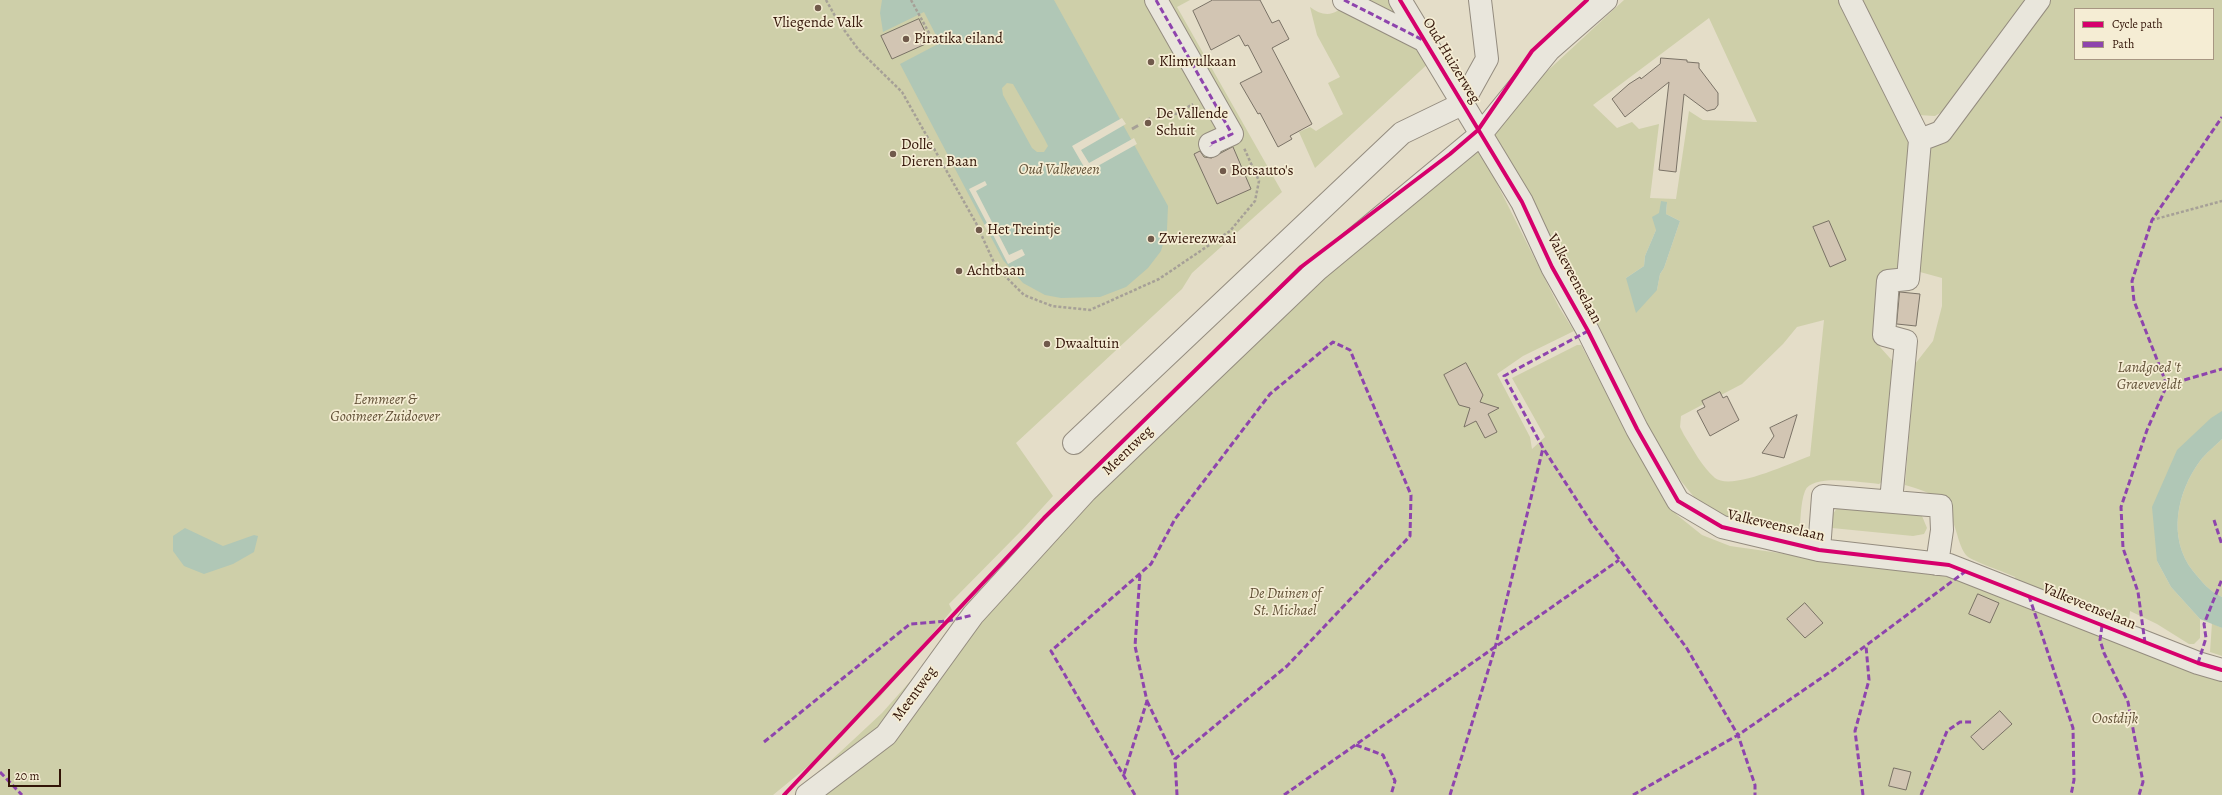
<!DOCTYPE html>
<html>
<head>
<meta charset="utf-8">
<style>
	body { margin:0 }
	#map { position:relative; width:2222px; height:795px; overflow:hidden; background:#e4ddc8; font-family:Alegreya,serif }
	canvas { display:block }
	.legend { position:absolute; left:2074px; top:8px; width:140px; height:52px; box-sizing:border-box; background:#f5edd4; border:1px solid #a79682; margin:0; padding:5px 7px; list-style:none; font-size:12px; color:#321407 }
	.legend li { display:flex; align-items:center; gap:8px; height:20px }
	.legend b { width:20px; border:1px solid #a79682 }
	.scale { position:absolute; left:8px; top:769px; width:53px; height:18px; box-sizing:border-box; border:2px solid #321407; border-top:0; padding-left:5px; font-size:12px; line-height:14px; white-space:nowrap; color:#321407; -webkit-text-stroke:3px #f5edd4; paint-order:stroke }
</style>
</head>
<body>
<div id="map">
<canvas width="2222" height="795"></canvas>
<ul class="legend">
<li><b style="height:5px;background:#d6006c"></b>Cycle path</li>
<li><b style="height:5px;background:#8e44ad"></b>Path</li>
</ul>
<div class="scale">20 m</div>
</div>
<script>
const g = document.querySelector('canvas').getContext('2d');
g.lineJoin = 'round';
function fillPath(path, color) { g.fillStyle = color; g.fill(path, 'evenodd'); }
function strokePath(path, color, width, dash) { g.strokeStyle = color; g.lineWidth = width; g.lineCap = dash ? 'butt' : 'round'; g.setLineDash(dash || []); g.stroke(path); }
function label(font, color, halo, rows, align = 'center') {
  g.font = font + ' Alegreya,serif'; g.lineWidth = 3.5; g.setLineDash([]); g.textBaseline = 'middle'; g.strokeStyle = halo; g.fillStyle = color; for (const [text, x, y, turn = 0] of rows) {
    g.save(); g.translate(x, y); g.rotate((+turn || 0) * Math.PI / 180); g.textAlign = isNaN(turn) ? turn : align; if (halo) g.strokeText(text, 0, 0); g.fillText(text, 0, 0); g.restore();
  }
}
fillPath(new Path2D(`
	M 0,0 L 1190,0 L 1177,7 L 1282,192 L 1192,273 L 1182,289 L 1016,443 L 1053,496 L 1023,529 L 949,604 L 952,610 L 880,697 L 817,759 L 773,795 L 0,795 Z
	M 1347,0 L 1396,0 L 1432,60 L 1315,168 L 1299,132 L 1310,127 L 1316,131 L 1343,114 L 1328,83 L 1340,77 L 1317,35 L 1310,7 C 1324,18 1338,16 1347,0 Z
	M 1624,0 L 1841,0 L 1915,152 L 1900,266 L 1895,271 L 1877,328 L 1880,347 L 1897,366 L 1887,478 L 1879,484 C 1863,483 1812,473 1805,491 C 1800,504 1801,522 1799,535 L 1788,536 L 1712,513 L 1694,497 L 1681,481 L 1647,430 L 1487,127 ZM 1709,18 L 1757,122 L 1703,120 L 1689,111 L 1676,199 L 1650,198 L 1659,124 L 1639,129 L 1632,122 L 1617,128 L 1593,105 ZM 1667,203 L 1666,214 L 1680,221 L 1664,268 L 1660,274 L 1657,290 L 1626,278 L 1644,266 L 1645,256 L 1656,230 L 1660,213 ZM 1824,320 L 1810,456 C 1790,463 1732,491 1715,478 C 1702,467 1693,449 1684,435 L 1680,427 L 1681,416 L 1742,384 L 1783,344 L 1797,327 Z
	M 1858,0 L 2035,0 L 1950,107 L 1935,116 L 1918,115 Z
	M 2046,0 L 2222,0 L 2222,412 L 2165,480 L 2157,561 L 2171,587 L 2200,619 L 2200,638 L 2194,644 L 2189,644 L 2157,624 L 2130,611 L 2129,620 L 2127,620 L 2129,644 L 2222,674 L 2222,795 L 794,795 L 882,713 L 914,677 L 1142,444 L 1475,140 L 1559,307 L 1574,331 L 1523,356 L 1497,374 L 1530,437 L 1532,449 L 1545,437 L 1512,378 L 1577,345 L 1581,345 L 1659,491 L 1677,515 L 1702,535 L 1730,546 L 1948,577 L 2021,604 L 2015,577 C 2005,572 1974,562 1967,556 C 1962,551 1959,541 1957,534 C 1947,499 1939,495 1905,485 L 1915,364 L 1933,341 L 1942,306 L 1942,278 L 1920,272 L 1918,264 L 1929,151 ZM 2075,9 L 2213,9 L 2213,59 L 2075,59 Z
	M 2222,439 L 2222,597 C 2209,591 2202,582 2193,571 C 2167,538 2177,492 2200,461 C 2206,453 2215,446 2222,439 Z
	M 1837,508 L 1915,512 L 1922,516 L 1927,528 L 1924,534 L 1913,536 L 1832,528 L 1829,520 Z
	M 2212,623 L 2222,628 L 2222,656 L 2210,652 Z`), '#cecfa9');
fillPath(new Path2D(`
	M 882,0 L 1054,0 L 1168,206 L 1167,230 L 1161,251 L 1148,268 L 1126,287 L 1100,297 L 1061,298 L 1045,295 L 1023,283 L 1003,260 L 900,64 L 940,43 L 924,12 L 883,32 L 880,13 ZM 1007,83 L 1013,84 L 1044,138 L 1048,146 L 1044,152 L 1037,152 L 1032,148 L 1003,95 L 1002,88 Z
	M 1661,201 L 1667,202 L 1666,214 L 1680,221 L 1664,268 L 1660,274 L 1657,290 L 1636,313 L 1626,278 L 1644,266 L 1645,256 L 1656,230 L 1652,217 L 1659,213 Z
	M 2222,411 L 2222,439 C 2215,446 2206,453 2200,461 C 2177,492 2167,538 2193,571 C 2202,582 2209,591 2222,597 L 2222,628 L 2200,619 L 2171,587 L 2157,561 L 2152,507 L 2177,450 L 2211,418 Z
	M 185,528 L 223,546 L 254,535 L 258,536 L 254,552 L 233,564 L 204,574 L 184,566 L 173,551 L 173,536 Z`), '#b0c7b6');
fillPath(new Path2D(`
	M 1122,118 L 1126,124 L 1081,150 L 1089,163 L 1134,138 L 1137,144 L 1087,172 L 1072,146 Z
	M 985,181 L 987,185 L 976,191 L 1009,255 L 1022,249 L 1025,255 L 1008,264 L 990,229 L 987,230 L 984,225 L 987,223 L 969,189 Z`), '#e4ddc8');
const building = new Path2D(`
	M 1213,0 L 1260,0 L 1272,23 L 1279,20 L 1289,39 L 1272,48 L 1312,124 L 1290,136 L 1292,139 L 1278,147 L 1260,113 L 1258,114 L 1240,83 L 1262,72 L 1248,45 L 1245,46 L 1239,35 L 1211,50 L 1193,11 Z
	M 919,19 L 930,42 L 892,59 L 881,36 Z
	M 1661,58 L 1687,60 L 1687,62 L 1699,63 L 1699,68 L 1718,93 L 1718,105 L 1715,109 L 1707,111 L 1684,94 L 1676,172 L 1659,170 L 1669,82 L 1625,117 L 1612,99 L 1629,84 L 1640,77 L 1641,79 L 1660,64 Z
	M 1233,147 L 1251,189 L 1217,204 L 1194,154 L 1200,151 L 1204,157 L 1211,158 Z
	M 1829,221 L 1846,260 L 1830,267 L 1813,227 Z
	M 1900,292 L 1920,294 L 1916,326 L 1897,324 Z
	M 1466,363 L 1483,395 L 1480,402 L 1499,408 L 1488,414 L 1497,432 L 1485,438 L 1476,421 L 1464,427 L 1470,408 L 1459,405 L 1444,375 Z
	M 1720,392 L 1723,398 L 1727,396 L 1739,420 L 1710,436 L 1697,411 L 1705,407 L 1702,401 Z
	M 1797,415 L 1784,458 L 1762,453 L 1774,436 L 1770,428 Z
	M 1978,594 L 1999,603 L 1990,623 L 1969,614 Z
	M 1805,603 L 1823,623 L 1805,638 L 1787,619 Z
	M 2000,711 L 2012,724 L 1983,750 L 1971,737 Z
	M 1894,768 L 1911,772 L 1906,790 L 1889,786 Z`);
fillPath(building, '#d2c5b3');
strokePath(building, '#7a7266', 1);
const minor = new Path2D(`
	M 1156,0 L 1232,134 L 1210,144 L 1211,146
	M 1344,0 L 1425,41
	M 1400,0 L 1522,202 L 1552,267 L 1588,331 L 1637,429 L 1678,501 L 1722,527 L 1819,550 L 1949,565 L 2198,663 L 2222,670
	M 1850,0 L 1920,140 L 1908,279 L 1888,281 L 1884,335 L 1906,341 L 1891,501
	M 1920,140 L 1941,132 L 2039,0
	M 1074,443 L 1402,133 L 1462,104 L 1487,59 L 1480,0
	M 1819,550 L 1823,496 L 1941,506 L 1942,530 L 1937,564
	M 807,795 L 886,735 L 973,615 L 1086,491 L 1317,270 L 1480,135 L 1549,50 L 1606,0`);
strokePath(minor, '#948c7f', 24);
strokePath(new Path2D(`
	M 826,0 L 839,23 L 858,49 L 902,92 L 976,223 L 996,267 L 1024,295 L 1052,306 L 1090,310 L 1159,279 L 1230,231 L 1255,201 L 1259,181 L 1244,148
	M 911,0 L 934,42
	M 1165,111 L 1176,114 L 1193,104
	M 2152,220 L 2222,201`), '#a6a097', 2.5, [3, 2]);
strokePath(minor, '#e9e6dc', 22);
strokePath(new Path2D(`
	M 1132,129 L 1160,113`), '#a6a097', 3, [7, 7]);
strokePath(new Path2D(`
	M 1156,0 L 1232,134 L 1210,144 L 1211,146
	M 1344,0 L 1423,40
	M 1588,331 L 1504,376 L 1543,448 L 1591,522 L 1686,647 L 1738,735 L 1755,785 L 1755,795
	M 2167,385 L 2222,369
	M 2214,520 L 2222,545
	M 2029,596 L 2073,728 L 2074,780 L 2071,795
	M 2102,626 L 2100,640 L 2104,653 L 2128,702 L 2143,782 L 2139,795
	M 2145,643 L 2138,592 L 2123,548 L 2121,507 L 2147,430 L 2167,385 L 2134,301 L 2132,281 L 2152,220 L 2222,117
	M 2198,663 L 2206,638 L 2204,624 L 2222,579
	M 1147,701 L 1175,759
	M 764,742 L 910,624 L 948,621 L 973,615
	M 1356,745 L 1383,755 L 1395,781 L 1391,795
	M 0,772 L 22,795
	M 1124,774 L 1147,701 L 1135,646 L 1140,574
	M 1135,795 L 1051,651 L 1151,564 L 1175,519 L 1270,394 L 1333,342 L 1350,350 L 1411,495 L 1410,536 L 1287,666 L 1175,759 L 1177,795
	M 1284,795 L 1619,560
	M 1450,795 L 1495,648 L 1543,448
	M 1633,795 L 1738,735 L 1833,670 L 1966,571
	M 1863,795 L 1855,731 L 1869,680 L 1866,646
	M 1921,795 L 1947,731 L 1960,722 L 1974,722`), '#8e44ad', 3, [6, 3]);
strokePath(new Path2D(`
	M 1400,0 L 1522,202 L 1552,267 L 1588,331 L 1637,429 L 1678,501 L 1722,527 L 1819,550 L 1949,565 L 2198,663 L 2222,670
	M 784,795 L 1044,518 L 1301,267 L 1450,154 L 1478,130 L 1532,51 L 1587,0`), '#d6006c', 4);
for (const [x, y, r, color] of [
	[818,8,4,"#705a4b"],
	[906,39,4,"#705a4b"],
	[1151,62,4,"#705a4b"],
	[1148,123,4,"#705a4b"],
	[893,154,4,"#705a4b"],
	[1223,171,4,"#705a4b"],
	[979,230,4,"#705a4b"],
	[1151,239,4,"#705a4b"],
	[959,271,4,"#705a4b"],
	[1047,344,4,"#705a4b"]
]) { const dot = new Path2D(); dot.arc(x, y, r, 0, 2 * Math.PI); g.fillStyle = color; g.fill(dot); strokePath(dot, '#f5edd4', 1.5); }
label('15px', '#321407', '#f5edd4', [
	["Vliegende Valk",818,23,"center"],
	["Piratika eiland",914,39],
	["Klimvulkaan",1159,62],
	["De Vallende",1156,114],
	["Schuit",1156,131],
	["Dolle",901,145],
	["Dieren Baan",901,162],
	["Botsauto's",1231,171],
	["Het Treintje",987,230],
	["Zwierezwaai",1159,239],
	["Achtbaan",967,271],
	["Dwaaltuin",1055,344]
], 'left');
label('15px', '#321407', '#f5edd4', [
	["Oud Huizerweg",1451,61,59],
	["Valkeveenselaan",1574,279,62],
	["Meentweg",1128,451,-44],
	["Valkeveenselaan",1776,526,13],
	["Valkeveenselaan",2089,607,22],
	["Meentweg",915,694,-54]
]);
label('italic 15px', '#625137', '#f5edd4', [
	["Oud Valkeveen",1059,170],
	["Landgoed 't",2149,368],
	["Graeveveldt",2149,385],
	["Eemmeer &",385,400],
	["Gooimeer Zuidoever",385,417],
	["De Duinen of",1285,594],
	["St. Michael",1285,611],
	["Oostdijk",2115,719]
]);
</script>
</body>
</html>
